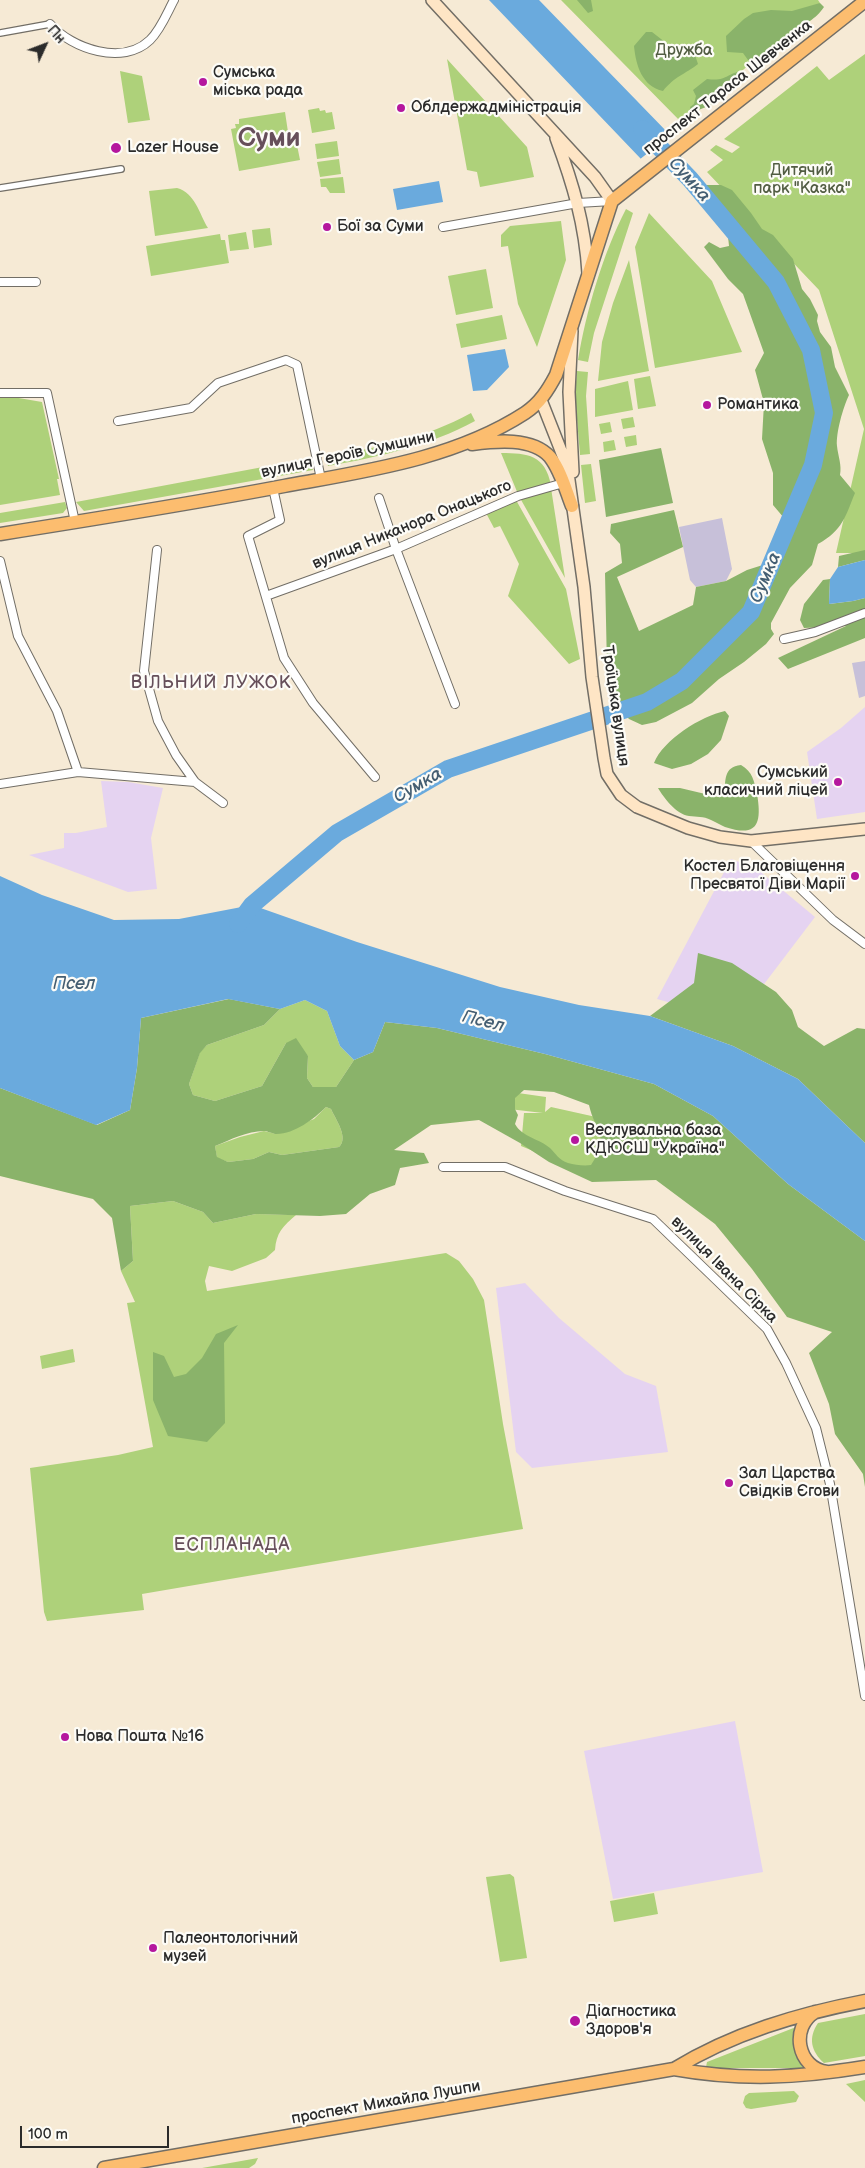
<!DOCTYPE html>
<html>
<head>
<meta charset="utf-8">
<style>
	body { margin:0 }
	#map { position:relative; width:865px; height:2168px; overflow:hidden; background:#f6ead5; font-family:"Balsamiq Sans",sans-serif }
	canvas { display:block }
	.north { position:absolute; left:20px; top:20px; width:50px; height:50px; -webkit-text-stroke:4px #fdfcf7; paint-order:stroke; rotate:47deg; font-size:14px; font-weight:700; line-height:20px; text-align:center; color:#2b2b2b }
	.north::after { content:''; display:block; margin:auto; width:18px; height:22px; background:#2b2b2b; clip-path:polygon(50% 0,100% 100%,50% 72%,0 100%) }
	.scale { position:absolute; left:20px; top:2126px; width:149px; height:22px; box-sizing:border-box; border:2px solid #2b2b2b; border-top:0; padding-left:6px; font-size:15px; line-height:18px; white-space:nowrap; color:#2b2b2b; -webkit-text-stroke:4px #fdfcf7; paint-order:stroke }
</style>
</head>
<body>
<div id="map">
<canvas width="865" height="2168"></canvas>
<div class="north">Пн</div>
<div class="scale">100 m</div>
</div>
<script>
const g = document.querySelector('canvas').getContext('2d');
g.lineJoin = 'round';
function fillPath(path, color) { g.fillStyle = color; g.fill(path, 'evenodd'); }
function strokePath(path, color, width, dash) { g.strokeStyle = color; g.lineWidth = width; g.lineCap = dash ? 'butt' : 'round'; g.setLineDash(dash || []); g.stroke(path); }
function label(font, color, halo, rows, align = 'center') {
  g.font = font + ' "Balsamiq Sans",sans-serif'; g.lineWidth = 4.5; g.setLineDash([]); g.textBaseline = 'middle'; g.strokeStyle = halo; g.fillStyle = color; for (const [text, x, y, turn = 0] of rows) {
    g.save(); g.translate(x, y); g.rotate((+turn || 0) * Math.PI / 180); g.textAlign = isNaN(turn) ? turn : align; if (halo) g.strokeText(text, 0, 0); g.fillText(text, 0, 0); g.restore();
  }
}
fillPath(new Path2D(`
	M 865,707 L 865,812 L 817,819 L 807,752 L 841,728 Z
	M 101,781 L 128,782 L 163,788 L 151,838 L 157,889 L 128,892 L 29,855 L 64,848 L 64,833 L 76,833 L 107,827 Z
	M 731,859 L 756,868 L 815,917 L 736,1021 L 657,999 Z
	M 525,1283 L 559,1318 L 625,1374 L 656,1386 L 668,1452 L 532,1468 L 516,1452 L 496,1288 Z
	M 735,1721 L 763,1872 L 613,1899 L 584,1751 Z`), '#e5d3f1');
fillPath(new Path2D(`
	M 722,518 L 732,569 L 726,581 L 696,587 L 690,580 L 679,527 Z
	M 865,661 L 865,696 L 859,698 L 852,663 Z`), '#c7c0d9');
fillPath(new Path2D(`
	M 561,0 L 818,0 L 820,3 L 682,123 Z
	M 865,54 L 865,553 L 836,553 L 864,429 L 819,290 L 707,172 L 723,160 L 710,150 L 716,145 L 732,153 L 740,147 L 724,139 L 817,66 L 829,80 Z
	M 447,59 L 527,147 L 534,177 L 480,187 L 477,172 L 467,170 Z
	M 120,71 L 142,76 L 150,120 L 128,123 Z
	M 319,108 L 320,111 L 325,110 L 326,113 L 332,112 L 335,129 L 312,133 L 308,110 Z
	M 285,112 L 288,132 L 292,131 L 295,145 L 297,145 L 300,160 L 239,171 L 231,129 L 236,128 L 235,124 L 239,124 L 239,119 Z
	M 337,141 L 339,156 L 317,159 L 315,144 Z
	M 339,159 L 341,174 L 320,177 L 317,162 Z
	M 343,177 L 345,193 L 330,193 L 326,187 L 321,187 L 320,179 Z
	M 177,188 C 195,193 199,213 208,228 L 155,236 L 149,191 Z
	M 626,209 L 633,213 L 594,333 L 588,362 L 578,360 C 586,312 603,253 626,209 Z
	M 649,213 L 712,281 L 742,352 L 655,368 L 635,247 Z
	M 561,221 L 566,260 L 537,347 L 518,304 L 508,246 L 501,247 L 501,235 L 510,226 Z
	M 270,228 L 272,245 L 254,248 L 252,230 Z
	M 246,232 L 249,249 L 230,251 L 228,235 Z
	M 220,234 L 221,240 L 225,240 L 229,263 L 151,276 L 146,246 Z
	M 629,260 L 649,371 L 598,381 L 602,342 L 613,303 Z
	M 486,269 L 493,308 L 456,315 L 448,276 Z
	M 502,315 L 507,339 L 461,348 L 456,324 Z
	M 577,371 L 588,372 L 586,396 L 590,454 L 580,455 L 575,395 Z
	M 650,376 L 656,406 L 638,409 L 634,379 Z
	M 628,381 L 633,410 L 595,417 L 595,389 Z
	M 7,396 L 42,402 L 59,479 L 57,479 L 60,495 L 0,505 L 0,397 Z
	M 471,413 L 475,421 C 429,446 378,457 328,466 L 326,457 C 375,448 426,438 471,413 Z
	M 633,417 L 635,427 L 623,429 L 621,419 Z
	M 610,422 L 612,432 L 601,434 L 599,424 Z
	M 636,435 L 637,445 L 626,447 L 624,437 Z
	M 614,440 L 616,450 L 604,452 L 603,442 Z
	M 501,453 C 528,453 545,455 551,485 L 518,494 Z
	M 311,458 L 313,470 L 84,511 L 76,502 Z
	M 591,464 L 596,501 L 585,503 L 581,465 Z
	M 551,488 L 565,578 L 520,498 Z
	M 516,500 L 566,589 L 580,659 L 569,664 L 508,596 L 519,564 L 500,526 L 494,528 L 486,513 Z
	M 65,502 L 67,508 L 63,513 L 0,523 L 0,513 Z
	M 305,1000 L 327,1011 L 340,1046 L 354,1060 L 336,1087 L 313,1087 L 307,1078 L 308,1056 L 286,1043 L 262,1086 L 215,1101 L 193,1095 L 189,1084 L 200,1052 L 207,1045 L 264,1025 L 280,1009 Z
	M 511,1092 L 546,1097 L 545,1112 L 551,1107 L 596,1117 L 599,1132 L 628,1135 L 592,1175 L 521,1146 L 524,1113 L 543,1113 L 509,1109 Z
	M 326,1107 L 331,1109 C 336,1120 349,1138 339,1147 L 282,1155 L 269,1152 L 253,1159 L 228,1162 L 217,1158 L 215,1146 L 240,1137 L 264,1131 L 276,1134 L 314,1119 Z
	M 173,1201 L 203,1212 L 213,1223 L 256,1214 L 296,1215 C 283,1226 276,1233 275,1250 L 266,1258 L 232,1271 L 209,1266 L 205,1281 L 207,1291 L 446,1253 L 459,1261 L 473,1279 L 484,1300 L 503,1424 L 523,1529 L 142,1594 L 144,1610 L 47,1621 L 44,1612 L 30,1468 L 118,1455 L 153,1447 L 127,1303 L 135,1302 L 121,1271 L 133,1261 L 130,1206 Z
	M 73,1349 L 75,1362 L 42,1369 L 40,1356 Z
	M 510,1874 L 514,1877 L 527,1958 L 500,1962 L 486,1877 Z
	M 654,1893 L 658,1914 L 614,1922 L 610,1901 Z
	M 865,2014 L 865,2056 L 824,2063 C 811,2051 808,2038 818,2023 Z
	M 796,2027 L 794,2049 L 803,2068 L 708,2068 L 706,2067 L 707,2062 Z
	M 865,2080 L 865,2102 L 846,2084 Z
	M 794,2091 L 799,2096 L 796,2102 L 751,2109 L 746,2108 L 743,2103 L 745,2096 L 749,2093 Z
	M 258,2158 L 255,2164 L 249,2168 L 202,2168 Z`), '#aed17a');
fillPath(new Path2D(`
	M 577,0 L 591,0 L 593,11 L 588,13 Z
	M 820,3 L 824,7 C 814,21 807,22 793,31 C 779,41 770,58 753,63 L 748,60 L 743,53 L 727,52 L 726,36 L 744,19 L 753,13 L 771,10 L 792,11 Z
	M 646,32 L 652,32 L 670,46 L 693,49 L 698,64 C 684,75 675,76 663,91 C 642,86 636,66 634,46 Z
	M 743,71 L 743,77 L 740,81 L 711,105 L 691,113 L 690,107 L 694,104 L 696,96 L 693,90 L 707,79 C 727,82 726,73 743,71 Z
	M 702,185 L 721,185 L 732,190 L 751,213 L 762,229 L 773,235 L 793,259 L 802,289 L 810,299 L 818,315 L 817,321 L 820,332 L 831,347 L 835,367 L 849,395 C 843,408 836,432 837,446 C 838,456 842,465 840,475 L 855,493 C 845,517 843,530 818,544 L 812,565 L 790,588 L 771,623 L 771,629 L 774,634 L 766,644 L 744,662 L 719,679 L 692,703 L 656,722 L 642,725 L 629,719 L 612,700 L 607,668 L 605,573 L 622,563 L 620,544 L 610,533 L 611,524 L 674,510 L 683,547 L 617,577 L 639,631 L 693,605 L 696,587 L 726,581 L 747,570 L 766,564 L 779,556 L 788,531 L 784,518 L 773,505 L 773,473 L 762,439 L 764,403 L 755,370 L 764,353 L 743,294 L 728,279 L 704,247 L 709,242 L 720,248 L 729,246 C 728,223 717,206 703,189 Z
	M 661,448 L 673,503 L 606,517 L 599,460 Z
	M 865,550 L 865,560 L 838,567 L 839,556 Z
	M 830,579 L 829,604 L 853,601 L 865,598 L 865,638 L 788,669 L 778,658 L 846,626 L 804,628 L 800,620 L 804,604 L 823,580 Z
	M 725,711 L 729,716 L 721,740 L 708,754 L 691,764 L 672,769 L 654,763 C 663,740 701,716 725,711 Z
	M 741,765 C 753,772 754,781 757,794 C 762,823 758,838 725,827 C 720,825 716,822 711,820 C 703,816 697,817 689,816 C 676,814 664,798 658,788 L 680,788 L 718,797 L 724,795 C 726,780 723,767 741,765 Z
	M 698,953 L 732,963 L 776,992 L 792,1010 L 798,1027 L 824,1046 L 857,1028 L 865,1029 L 865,1143 L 798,1079 L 733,1046 L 650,1016 L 694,983 Z
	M 229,999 L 280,1009 L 264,1025 L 207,1045 L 200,1053 L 189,1084 L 193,1095 L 215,1101 L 262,1086 L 286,1043 L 296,1038 L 308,1056 L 307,1078 L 313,1087 L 336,1087 L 354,1060 L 373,1052 L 385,1022 L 437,1028 L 545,1054 L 654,1084 L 713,1116 L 788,1184 L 865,1241 L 865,1487 L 863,1474 L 835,1434 L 829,1404 L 809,1353 L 832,1332 L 787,1317 L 752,1269 L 715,1224 L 656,1180 L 592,1182 L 549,1162 L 520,1143 L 479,1120 L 431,1125 L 394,1150 L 424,1153 L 429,1163 L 400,1168 L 395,1185 L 370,1194 L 346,1214 L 320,1216 L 256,1214 L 213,1223 L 203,1212 L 173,1201 L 130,1206 L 133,1261 L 121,1271 L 112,1218 L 93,1199 L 0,1176 L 0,1088 L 97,1125 L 130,1110 L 137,1068 L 141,1018 ZM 524,1090 L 554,1092 L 589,1105 C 595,1132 611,1136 591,1165 C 584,1166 575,1165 568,1163 C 559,1160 556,1154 550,1148 C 540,1139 522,1137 515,1124 L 518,1115 L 515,1109 L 515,1098 ZM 326,1107 L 331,1109 C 336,1120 349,1138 339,1147 L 282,1155 L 269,1152 L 253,1159 L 228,1162 L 217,1157 L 215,1146 C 230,1140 247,1131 264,1131 C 267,1131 271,1133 275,1134 C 293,1135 314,1119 326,1107 Z
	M 238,1325 L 224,1343 L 225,1423 L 207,1442 L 168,1436 L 153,1400 L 153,1352 L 164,1356 L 174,1377 L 186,1374 L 202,1358 L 216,1334 Z`), '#8ab36a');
fillPath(new Path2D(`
	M 489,0 L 539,0 L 670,135 L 641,159 Z
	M 439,181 L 443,202 L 397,210 L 393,189 Z
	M 505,349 L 509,367 L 487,390 L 473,391 L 467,355 Z
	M 865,560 L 865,598 L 853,601 L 829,604 L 830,579 L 838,567 Z
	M 0,876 L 42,895 L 114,920 L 179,919 L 252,905 L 357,942 L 500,987 L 579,1005 L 650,1016 L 733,1046 L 798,1079 L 865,1143 L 865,1241 L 788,1184 L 713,1116 L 654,1084 L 545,1054 L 437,1028 L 385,1022 L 373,1052 L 354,1060 L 340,1046 L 327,1011 L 305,1000 L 280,1009 L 228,999 L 141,1018 L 137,1068 L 130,1110 L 96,1125 L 0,1088 Z`), '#6aaadd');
fillPath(new Path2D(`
	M 672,134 L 672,137 L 643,161 L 639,160 Z`), '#f6ead5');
strokePath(new Path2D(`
	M 238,924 L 252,905 L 337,833 L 448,769 L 647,702 L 682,681 L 751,612 L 813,465 L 824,413 L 811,350 L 776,282 L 690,179 L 642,129`), '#6aaadd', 18);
const pedestrian = new Path2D(`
	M 0,33 L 50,24
	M 0,188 L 121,169`);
const minor = new Path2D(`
	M 50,24 C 72,49 123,66 150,40 C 161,29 167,13 174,0
	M 443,227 L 578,203 L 612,201
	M 0,282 L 36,282
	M 0,393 L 47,393 L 75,522
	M 118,421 L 191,408 L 218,383 L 286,360 L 297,365 L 321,479
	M 273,488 L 280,520 L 248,536 L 284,658 L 313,703 L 375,777
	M 379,498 L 396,549 L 455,704
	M 157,550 L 144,671 L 158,721 L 176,755 L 195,782 L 223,803
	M 0,561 L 18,636 L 57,711 L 78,772
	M 266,596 L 396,549 L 518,496 L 567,482
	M 784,639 L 815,632 L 865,613
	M 0,784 L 78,772 L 195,782
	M 751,841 L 833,920 L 865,944
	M 443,1167 L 505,1167 L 565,1191 L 653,1219 L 767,1329 L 786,1363 L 816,1428 L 830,1484 L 865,1696`);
const secondary = new Path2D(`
	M 432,0 L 595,177 L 612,201
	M 556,138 C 573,184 585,224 588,273
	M 572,331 L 569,392 L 573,472
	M 541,400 L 567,466 L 584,587 L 592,677 L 604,758 L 607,774 L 621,795 L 637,807 L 688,828 L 720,837 L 751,841 L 865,829`);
const primary = new Path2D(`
	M 472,444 C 496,441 532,437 550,457 C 561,471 566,491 572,506
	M 0,534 C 95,519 190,504 284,486 C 366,471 454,459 525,413 C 540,403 548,390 556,375 L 612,201 L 865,1
	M 815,2012 C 790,2027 797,2068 827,2072
	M 674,2069 C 733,2033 798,2014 865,2001
	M 104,2168 L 674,2069 C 742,2081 798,2078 865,2067`);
strokePath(pedestrian, '#726e66', 8);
strokePath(minor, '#726e66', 10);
strokePath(secondary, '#726e66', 14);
strokePath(primary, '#726e66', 15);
strokePath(pedestrian, '#fff', 5.5);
strokePath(minor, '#fff', 8);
strokePath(secondary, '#fee5c5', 11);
strokePath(primary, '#fcbd6f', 12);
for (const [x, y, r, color] of [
	[203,82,5,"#b5179e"],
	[401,108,5,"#b5179e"],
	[116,148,6,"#b5179e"],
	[327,227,5,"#b5179e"],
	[707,405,5,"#b5179e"],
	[838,782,5,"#b5179e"],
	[855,876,5,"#b5179e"],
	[575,1140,5,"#b5179e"],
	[729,1483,5,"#b5179e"],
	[65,1737,5,"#b5179e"],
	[153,1948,5,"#b5179e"],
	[575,2021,6,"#b5179e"]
]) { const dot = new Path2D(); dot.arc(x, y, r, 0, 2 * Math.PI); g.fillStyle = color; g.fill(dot); strokePath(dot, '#fdfcf7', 2); }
label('16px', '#525d43', '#fdfcf7', [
	["Дружба",684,51],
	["Дитячий",802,171],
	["парк \"Казка\"",802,189]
]);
label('16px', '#2b2b2b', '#fdfcf7', [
	["Сумська",213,73],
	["міська рада",213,91],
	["Облдержадміністрація",411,108],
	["Lazer House",127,148],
	["Бої за Суми",337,227],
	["Романтика",717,405],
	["Сумський",828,773,"right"],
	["класичний ліцей",828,791,"right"],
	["Костел Благовіщення",845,867,"right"],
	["Пресвятої Діви Марії",845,885,"right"],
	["Веслувальна база",585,1131],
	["КДЮСШ \"Україна\"",585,1149],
	["Зал Царства",739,1474],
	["Свідків Єгови",739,1492],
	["Нова Пошта №16",75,1737],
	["Палеонтологічний",163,1939],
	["музей",163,1957],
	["Діагностика",586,2012],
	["Здоров'я",586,2030]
], 'left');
label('16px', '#2b2b2b', '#fdfcf7', [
	["проспект Тараса Шевченка",728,88,-38],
	["вулиця Героїв Сумщини",348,455,-12],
	["вулиця Никанора Онацького",412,525,-22],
	["Троїцька вулиця",615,706,82],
	["вулиця Івана Сірка",724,1270,45],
	["проспект Михайла Лушпи",386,2103,-10]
]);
label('italic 18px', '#445e72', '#fdfcf7', [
	["Сумка",689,180,48],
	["Сумка",766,578,-67],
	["Сумка",418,786,-30],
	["Псел",74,984],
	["Псел",483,1022,14]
]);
g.letterSpacing = '1px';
label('18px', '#664f5a', '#fdfcf7', [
	["ВІЛЬНИЙ ЛУЖОК",211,683],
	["ЕСПЛАНАДА",232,1545]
]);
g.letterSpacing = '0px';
label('bold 26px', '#664f5a', '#fdfcf7', [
	["Суми",269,139]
]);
</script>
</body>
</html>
